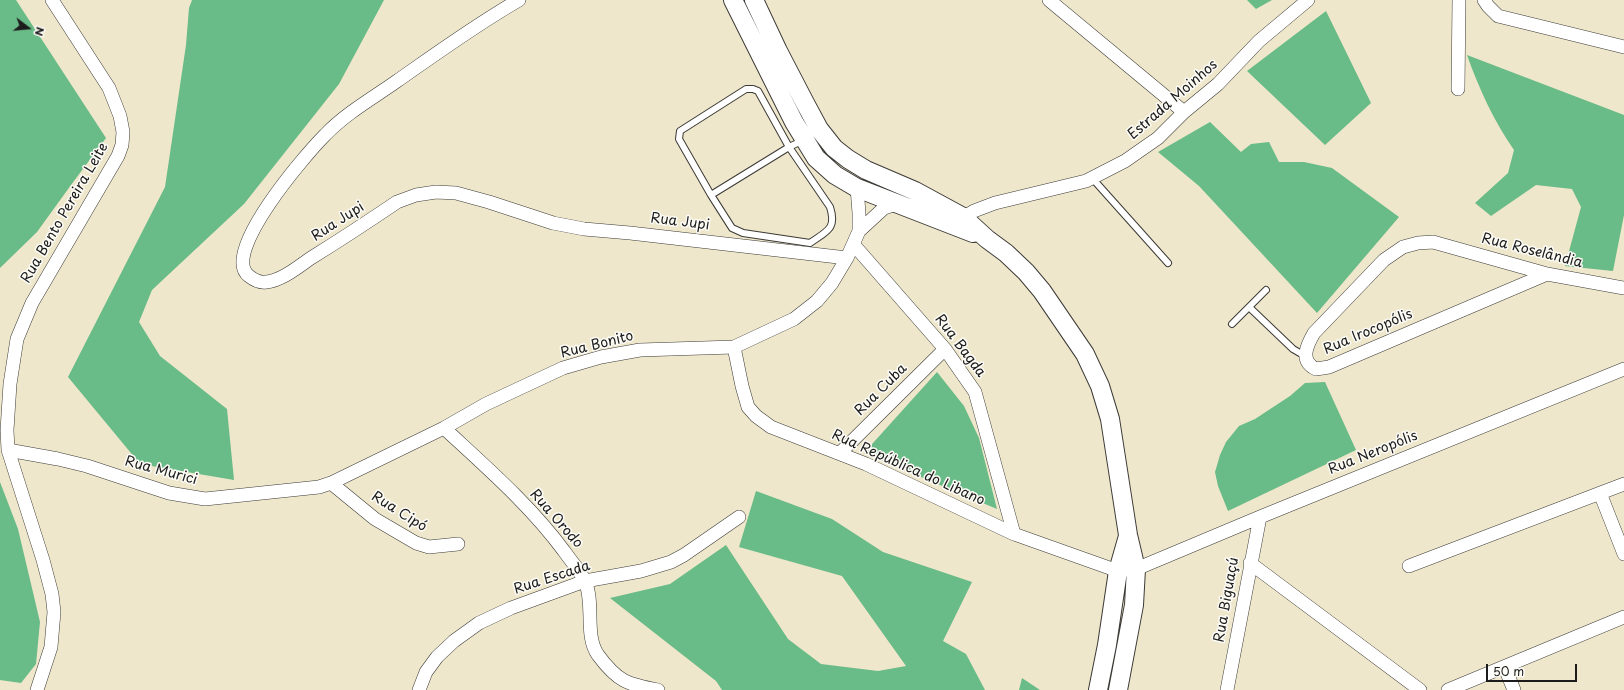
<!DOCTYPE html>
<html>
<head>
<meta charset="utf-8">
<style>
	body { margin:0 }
	#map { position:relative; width:1624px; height:690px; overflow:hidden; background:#eee7cb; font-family:"Playpen Sans",sans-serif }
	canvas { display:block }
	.north { position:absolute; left:8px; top:8px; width:40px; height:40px; -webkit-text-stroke:3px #fdfcf7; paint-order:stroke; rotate:106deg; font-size:11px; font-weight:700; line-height:16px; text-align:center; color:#1c1c1c }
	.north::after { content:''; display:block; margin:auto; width:14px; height:18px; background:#1c1c1c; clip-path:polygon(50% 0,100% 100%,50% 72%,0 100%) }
	.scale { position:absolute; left:1486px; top:664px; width:91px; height:18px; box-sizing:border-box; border:2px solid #1c1c1c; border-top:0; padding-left:5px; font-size:12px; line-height:14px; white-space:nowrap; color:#1c1c1c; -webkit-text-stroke:3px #fdfcf7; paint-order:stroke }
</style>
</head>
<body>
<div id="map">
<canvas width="1624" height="690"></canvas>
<div class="north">N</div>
<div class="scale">50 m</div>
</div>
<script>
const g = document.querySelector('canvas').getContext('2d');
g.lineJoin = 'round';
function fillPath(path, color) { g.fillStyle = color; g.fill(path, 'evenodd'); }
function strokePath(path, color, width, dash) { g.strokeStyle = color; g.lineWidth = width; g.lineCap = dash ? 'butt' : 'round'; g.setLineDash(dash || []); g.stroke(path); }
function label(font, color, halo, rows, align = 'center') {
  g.font = font + ' "Playpen Sans",sans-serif'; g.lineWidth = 3; g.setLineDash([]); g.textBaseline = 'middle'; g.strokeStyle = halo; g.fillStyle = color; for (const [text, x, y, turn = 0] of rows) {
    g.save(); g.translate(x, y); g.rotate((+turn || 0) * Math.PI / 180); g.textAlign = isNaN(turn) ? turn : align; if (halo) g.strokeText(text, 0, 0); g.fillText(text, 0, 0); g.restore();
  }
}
fillPath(new Path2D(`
	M 0,0 L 16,0 L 106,138 L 71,185 L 37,232 L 0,268 Z
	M 192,0 L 384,0 L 339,84 L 244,204 L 152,290 L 139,322 L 160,356 L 227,409 L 234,480 L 140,464 L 68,377 L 165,187 L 186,45 L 189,8 Z
	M 1247,0 L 1272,0 L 1256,9 Z
	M 1326,11 L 1371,103 L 1325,145 L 1247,71 Z
	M 1467,55 L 1624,115 L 1624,215 L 1613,271 L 1565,266 L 1581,207 L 1572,189 L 1536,185 L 1491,216 L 1475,203 L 1508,173 L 1514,150 C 1494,121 1479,89 1467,55 Z
	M 1210,122 L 1241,152 L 1251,144 L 1269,142 L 1279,162 L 1304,162 L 1332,168 L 1399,217 L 1317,313 L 1199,186 L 1158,152 Z
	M 937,372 L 964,406 L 979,438 L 997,509 L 864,453 Z
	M 1325,382 L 1356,450 L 1228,511 L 1218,486 L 1215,472 L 1220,455 L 1226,442 L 1239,426 L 1255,419 L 1290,396 L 1305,383 Z
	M 0,482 L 18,529 L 40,622 L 36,664 L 21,683 L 0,680 Z
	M 756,491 L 832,519 L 883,552 L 972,582 L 943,641 L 966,654 L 985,690 L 722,690 L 716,681 L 610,598 L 670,584 L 726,545 L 788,639 L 821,664 L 878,671 L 906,666 L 842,576 L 739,547 Z
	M 1022,678 L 1040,690 L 1019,690 Z`), '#69bb87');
const lane = new Path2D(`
	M 1092,178 L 1168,263
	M 711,195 L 789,147 L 830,207 C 837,229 827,231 810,243 L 743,233 L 732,228 L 711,195 L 679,139 L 680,131 L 746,89 L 753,89 L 758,91 L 789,147 L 804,140
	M 1249,307 L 1293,349 L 1305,356
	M 1232,324 L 1266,290`);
const street = new Path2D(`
	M 519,0 C 477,24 437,53 397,81 C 373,98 346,113 325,135 C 307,153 219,254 249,276 C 254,280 259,283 266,282 C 281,281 298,267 311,258 C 340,240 369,221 397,202 L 416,195 L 436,192 L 456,193 L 489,202 L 553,223 L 584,229 L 630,233 L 847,258
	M 1049,0 L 1184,112
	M 1484,0 L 1488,6 L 1498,16 L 1624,47
	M 1458,89 L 1459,0
	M 957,221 L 974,211 L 995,203 L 1086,181 L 1125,161 L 1158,138 L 1184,112 L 1218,84 L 1259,41 L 1308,0
	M 859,231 L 884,208 L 896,204
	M 854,245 L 945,349 L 975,392 L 1014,534
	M 1547,274 L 1329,367 L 1316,369 C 1299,361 1307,345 1314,333 L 1384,260 L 1403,247 L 1418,243 L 1433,242 L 1547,274 L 1624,288
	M 734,347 L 742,386 L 748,407 L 756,416 L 771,427 L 866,464 L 1014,534 L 1118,571 L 1136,569 L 1260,517 L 1624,369
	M 444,428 C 486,467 530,505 564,551 C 571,561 580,571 585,581 C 595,604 584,635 598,655 C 618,682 627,684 658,690
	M 8,450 L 58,459 L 87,466 L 169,493 L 205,499 L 319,487 L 331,483 L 444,428 L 486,404 L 563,368 L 601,357 L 640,350 L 734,347 L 794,319 L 817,301 L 832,283 L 847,258 L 859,231 L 859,213 L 857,188
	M 840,453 L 945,349
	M 331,483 L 375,519 L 416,543 L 429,547 L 458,544
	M 1600,493 L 1624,554
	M 1250,563 L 1420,690
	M 1409,566 L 1624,484
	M 1505,668 L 1514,690
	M 37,690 L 51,647 L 54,612 L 52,594 L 43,560 L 8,450 L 7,430 L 10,384 L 17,339 L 32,303 L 118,156 L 122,145 L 123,132 L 120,116 L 109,88 L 52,0
	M 419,690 L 426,672 L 437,657 L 454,641 L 479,623 L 511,608 L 585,581 L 641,571 L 671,562 L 684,555 L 739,517
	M 1227,690 L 1260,517
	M 1448,690 L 1624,617`);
const secondary = new Path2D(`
	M 733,0 L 794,122 L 816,158 L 835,175 L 857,188 L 973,233
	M 754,0 L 778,51 L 805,103 L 819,129 L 834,148 L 848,159 L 866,170 L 915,191 L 963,217 L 987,239 L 1006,253 L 1026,272 L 1042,291 L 1085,354 L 1100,386 L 1110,419 L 1128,535 L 1136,569 L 1134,605 L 1118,690
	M 1098,690 L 1107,645 L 1118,571 L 1128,536`);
strokePath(lane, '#3c3a36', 8);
strokePath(street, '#3c3a36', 14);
strokePath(secondary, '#3c3a36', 20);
strokePath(lane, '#fff', 6);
strokePath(street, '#fff', 13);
strokePath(secondary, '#fff', 18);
label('14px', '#1c1c1c', '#fdfcf7', [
	["Estrada Moinhos",1173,100,-41],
	["Rua Bento Pereira Leite",65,213,-60],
	["Rua Jupi",338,222,-33],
	["Rua Jupi",680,222,7],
	["Rua Roselândia",1532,251,14],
	["Rua Irocopólis",1368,332,-23],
	["Rua Bonito",597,345,-14],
	["Rua Bagda",960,346,53],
	["Rua Cuba",881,390,-45],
	["Rua Neropólis",1373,453,-22],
	["Rua República do Libano",908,468,24],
	["Rua Murici",161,471,15],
	["Rua Cipó",399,512,32],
	["Rua Orodo",556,519,49],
	["Rua Escada",552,578,-18],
	["Rua Biguaçú",1227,600,-80]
]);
</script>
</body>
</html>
